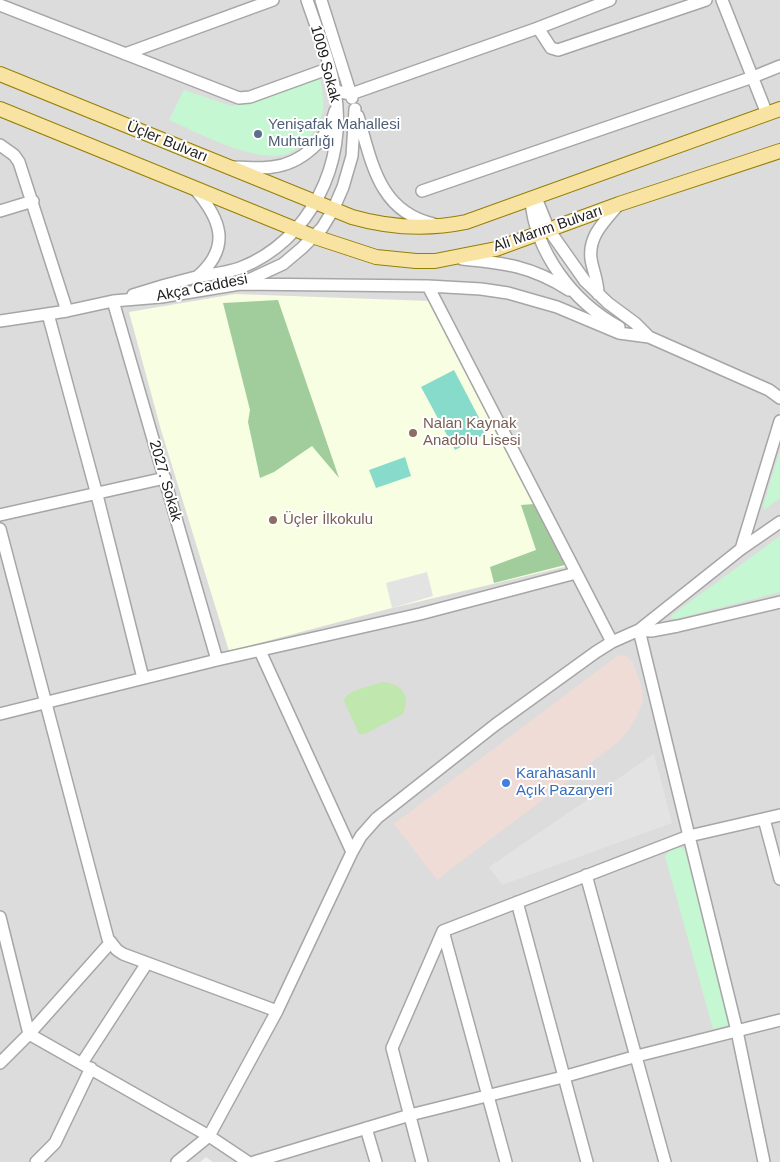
<!DOCTYPE html>
<html>
<head>
<meta charset="utf-8">
<style>
	body { margin:0 }
	canvas { display:block; background:#f0eee6 }
</style>
</head>
<body>
<canvas width="780" height="1162"></canvas>
<script>
const g = document.querySelector('canvas').getContext('2d');
g.lineJoin = 'round';
function fillPath(path, color) { g.fillStyle = color; g.fill(path, 'evenodd'); }
function strokePath(path, color, width, dash) { g.strokeStyle = color; g.lineWidth = width; g.lineCap = dash ? 'butt' : 'round'; g.setLineDash(dash || []); g.stroke(path); }
function label(font, color, halo, rows, align = 'center') {
  g.font = font + ' Arial,sans-serif'; g.lineWidth = 4; g.setLineDash([]); g.textBaseline = 'middle'; g.strokeStyle = halo; g.fillStyle = color; for (const [text, x, y, turn = 0] of rows) {
    g.save(); g.translate(x, y); g.rotate((+turn || 0) * Math.PI / 180); g.textAlign = isNaN(turn) ? turn : align; if (halo) g.strokeText(text, 0, 0); g.fillText(text, 0, 0); g.restore();
  }
}
fillPath(new Path2D(`
	M 0,0 L 780,0 L 780,1162 L 213,1162 L 206,1157 L 200,1162 L 0,1162 Z`), '#dddcdc');
fillPath(new Path2D(`
	M 625,655 L 633,663 L 641,685 L 643,700 L 638,714 L 628,731 L 617,743 L 437,880 L 394,824 L 617,656 Z`), '#efdcd6');
fillPath(new Path2D(`
	M 235,294 L 430,301 L 568,566 L 388,609 L 229,651 L 161,430 L 129,312 Z`), '#f8fee1');
fillPath(new Path2D(`
	M 383,682 C 402,684 411,695 403,714 L 365,734 L 359,734 L 344,701 C 345,690 372,686 383,682 Z`), '#bfe7ae');
fillPath(new Path2D(`
	M 278,300 L 339,478 L 312,446 L 274,472 L 260,478 L 248,422 L 250,410 L 223,303 Z
	M 534,504 L 565,565 L 494,583 L 490,567 L 536,550 L 521,505 Z`), '#a1cd9c');
fillPath(new Path2D(`
	M 320,79 C 325,99 326,121 310,136 C 304,143 297,149 289,153 C 259,166 197,132 169,120 L 184,90 L 232,106 Z
	M 780,451 L 780,498 L 764,510 L 763,506 Z
	M 780,536 L 780,592 L 675,619 L 671,618 L 672,615 Z
	M 679,847 L 685,849 L 730,1022 L 728,1025 L 713,1029 L 665,856 L 670,850 Z`), '#c5f7d3');
fillPath(new Path2D(`
	M 454,370 L 487,433 L 455,450 L 421,387 Z
	M 405,457 L 411,476 L 376,488 L 369,470 Z`), '#87dbcb');
fillPath(new Path2D(`
	M 427,572 L 433,596 L 392,608 L 386,583 Z
	M 654,754 L 672,823 L 502,885 L 489,867 Z`), '#e3e3e3');
const minor = new Path2D(`
	M 321,0 L 352,98
	M 722,0 L 767,114
	M 0,5 L 239,98 L 250,97 L 330,68
	M 538,28 L 551,48 L 558,50 L 706,0
	M 125,54 L 273,0
	M 335,91 L 351,94 L 538,28 L 610,0
	M 358,116 C 372,163 379,212 434,224
	M 0,145 L 14,155 L 19,162 L 67,311
	M 233,167 C 245,167 260,169 272,167 C 301,164 329,139 335,111
	M 194,188 C 221,219 232,247 197,277
	M 422,191 L 753,77 L 780,66
	M 536,198 L 549,230 L 585,281 L 608,303 L 635,323 L 649,337
	M 531,200 C 535,252 573,302 619,327
	M 0,211 L 33,201
	M 462,259 C 505,263 531,266 569,290
	M 240,284 L 428,286 L 481,289 L 508,293 L 557,307 L 619,333 L 649,337 L 769,390 L 780,398
	M 428,286 L 612,642
	M 598,294 C 598,281 593,271 591,259 C 588,236 605,221 619,204
	M 133,295 C 154,288 175,282 196,277 C 211,274 226,273 240,268 C 310,241 348,162 335,91 C 330,60 317,30 307,0
	M 113,301 L 217,660
	M 48,314 L 97,495 L 143,678
	M 0,321 L 67,311 L 113,301 L 161,297 L 240,284 L 283,264 L 302,248 L 322,228 L 333,210 L 343,187 L 352,156 L 355,109
	M 0,515 L 165,478
	M 0,529 L 108,939 L 117,950 L 123,954 L 277,1011 L 352,852 L 361,836 L 377,818 L 495,725 L 596,652 L 612,642 L 639,630 L 741,549 L 780,522
	M 741,549 L 780,421
	M 639,630 L 651,631 L 678,626 L 780,602
	M 260,651 L 352,852
	M 0,714 L 217,660 L 420,614 L 576,573
	M 764,819 L 780,879
	M 586,875 L 665,1162
	M 517,902 L 587,1162
	M 0,917 L 29,1034 L 209,1136 L 248,1162
	M 443,931 L 506,1162
	M 0,1063 L 29,1034 L 111,942
	M 82,1063 L 147,963
	M 366,1128 L 376,1162
	M 36,1162 L 55,1143 L 91,1068
	M 177,1162 L 209,1136 L 277,1011
	M 254,1162 L 410,1115 L 563,1077 L 637,1056 L 780,1020
	M 422,1162 L 392,1048 L 443,931 L 689,836 L 639,630
	M 764,1162 L 737,1031 L 689,836 L 780,815`);
const major = new Path2D(`
	M 0,74 L 352,217 C 390,228 427,230 466,222 L 780,109
	M 0,109 L 312,236 L 376,257 L 416,261 L 435,261 L 496,249 L 619,204 L 780,151`);
strokePath(minor, '#a6a6a6', 14);
strokePath(major, '#948006', 16);
strokePath(minor, '#fff', 11);
strokePath(major, '#f8e3a2', 14);
for (const [x, y, r, color] of [
	[258,134,5,"#5c6f8a"],
	[413,433,5,"#8d6e63"],
	[273,520,5,"#8d6e63"],
	[506,783,5,"#3f7fe0"]
]) { const dot = new Path2D(); dot.arc(x, y, r, 0, 2 * Math.PI); g.fillStyle = color; g.fill(dot); strokePath(dot, '#fff', 2); }
label('15px', '#1f1f1f', '#fff', [
	["1009 Sokak",325,64,75],
	["Üçler Bulvarı",167,142,22],
	["Ali Marım Bulvarı",548,229,-19],
	["Akça Caddesi",202,288,-11],
	["2027. Sokak",165,481,74]
]);
label('15px', '#4e5e75', '#fff', [
	["Yenişafak Mahallesi",268,125],
	["Muhtarlığı",268,142]
], 'left');
label('15px', '#785e54', '#fff', [
	["Nalan Kaynak",423,424],
	["Anadolu Lisesi",423,441],
	["Üçler İlkokulu",283,520]
], 'left');
label('15px', '#366cbe', '#fff', [
	["Karahasanlı",516,774],
	["Açık Pazaryeri",516,791]
], 'left');
</script>
</body>
</html>
